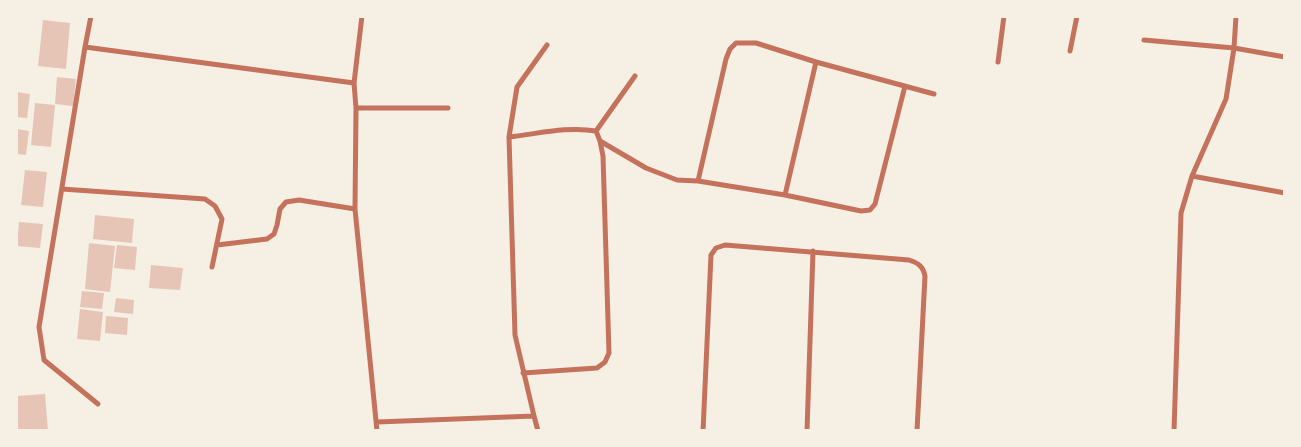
<!DOCTYPE html>
<html>
<head>
<meta charset="utf-8">
<style>
	body { margin:0 }
	#map { position:relative; width:1301px; height:447px; overflow:hidden; background:#f6efe4; font-family:"Asap Condensed",sans-serif }
	canvas { display:block }
	.frame { position:absolute; inset:0; border:18px solid #f6efe4; pointer-events:none }
</style>
</head>
<body>
<div id="map">
<canvas width="1301" height="447"></canvas>
<div class="frame"></div>
</div>
<script>
const g = document.querySelector('canvas').getContext('2d');
g.lineJoin = 'round';
function fillPath(path, color) { g.fillStyle = color; g.fill(path, 'evenodd'); }
function strokePath(path, color, width, dash) { g.strokeStyle = color; g.lineWidth = width; g.lineCap = dash ? 'butt' : 'round'; g.setLineDash(dash || []); g.stroke(path); }
fillPath(new Path2D(`
	M 43,20 L 70,23 L 66,69 L 38,66 Z
	M 57,77 L 76,79 L 73,106 L 55,104 Z
	M 16,92 L 30,94 L 27,118 L 16,117 Z
	M 35,103 L 55,105 L 51,147 L 31,145 Z
	M 16,129 L 29,131 L 26,155 L 16,154 Z
	M 25,170 L 47,172 L 43,207 L 21,205 Z
	M 95,215 L 134,219 L 132,243 L 93,239 Z
	M 19,222 L 43,224 L 40,248 L 17,246 Z
	M 89,243 L 115,246 L 110,292 L 85,289 Z
	M 117,245 L 137,247 L 135,270 L 114,268 Z
	M 151,265 L 183,268 L 180,290 L 149,288 Z
	M 82,291 L 104,293 L 102,309 L 80,307 Z
	M 116,298 L 134,300 L 133,314 L 114,312 Z
	M 80,309 L 103,312 L 100,341 L 77,339 Z
	M 106,316 L 128,318 L 127,335 L 105,333 Z
	M 45,394 L 48,431 L 16,431 L 16,396 Z`), '#e6c5b7');
strokePath(new Path2D(`
	M 91,16 L 85,47 L 39,327 L 44,360 L 98,404
	M 362,16 L 354,83 L 356,108 L 355,209 L 377,431
	M 1144,40 L 1234,48 L 1285,57
	M 85,47 L 354,83
	M 1070,51 L 1077,16
	M 998,62 L 1004,16
	M 356,108 L 448,108
	M 509,137 C 537,134 568,126 596,131
	M 600,141 L 646,168 L 677,180 L 698,181 L 785,195 L 861,211 L 870,210 L 875,204 L 905,86
	M 1192,176 L 1285,193
	M 698,181 L 726,59 L 730,49 L 736,43 L 756,43 L 816,62 L 934,94
	M 62,189 L 205,199 L 215,206 L 222,219 L 212,267
	M 785,195 L 816,62
	M 217,245 L 267,239 L 274,234 L 277,225 L 280,209 L 286,202 L 299,200 L 355,209
	M 523,373 L 597,368 L 605,362 L 609,353 L 603,156 L 600,141 L 596,131 L 635,76
	M 377,422 L 534,416
	M 538,431 L 534,416 L 515,335 L 509,137 L 517,87 L 547,45
	M 703,431 L 711,255 L 716,248 L 725,245 L 909,260 C 918,263 923,266 925,276 L 917,431
	M 807,431 L 813,251
	M 1174,431 L 1181,213 L 1192,176 L 1226,99 L 1234,48 L 1236,16`), '#c5725c', 5);
</script>
</body>
</html>
